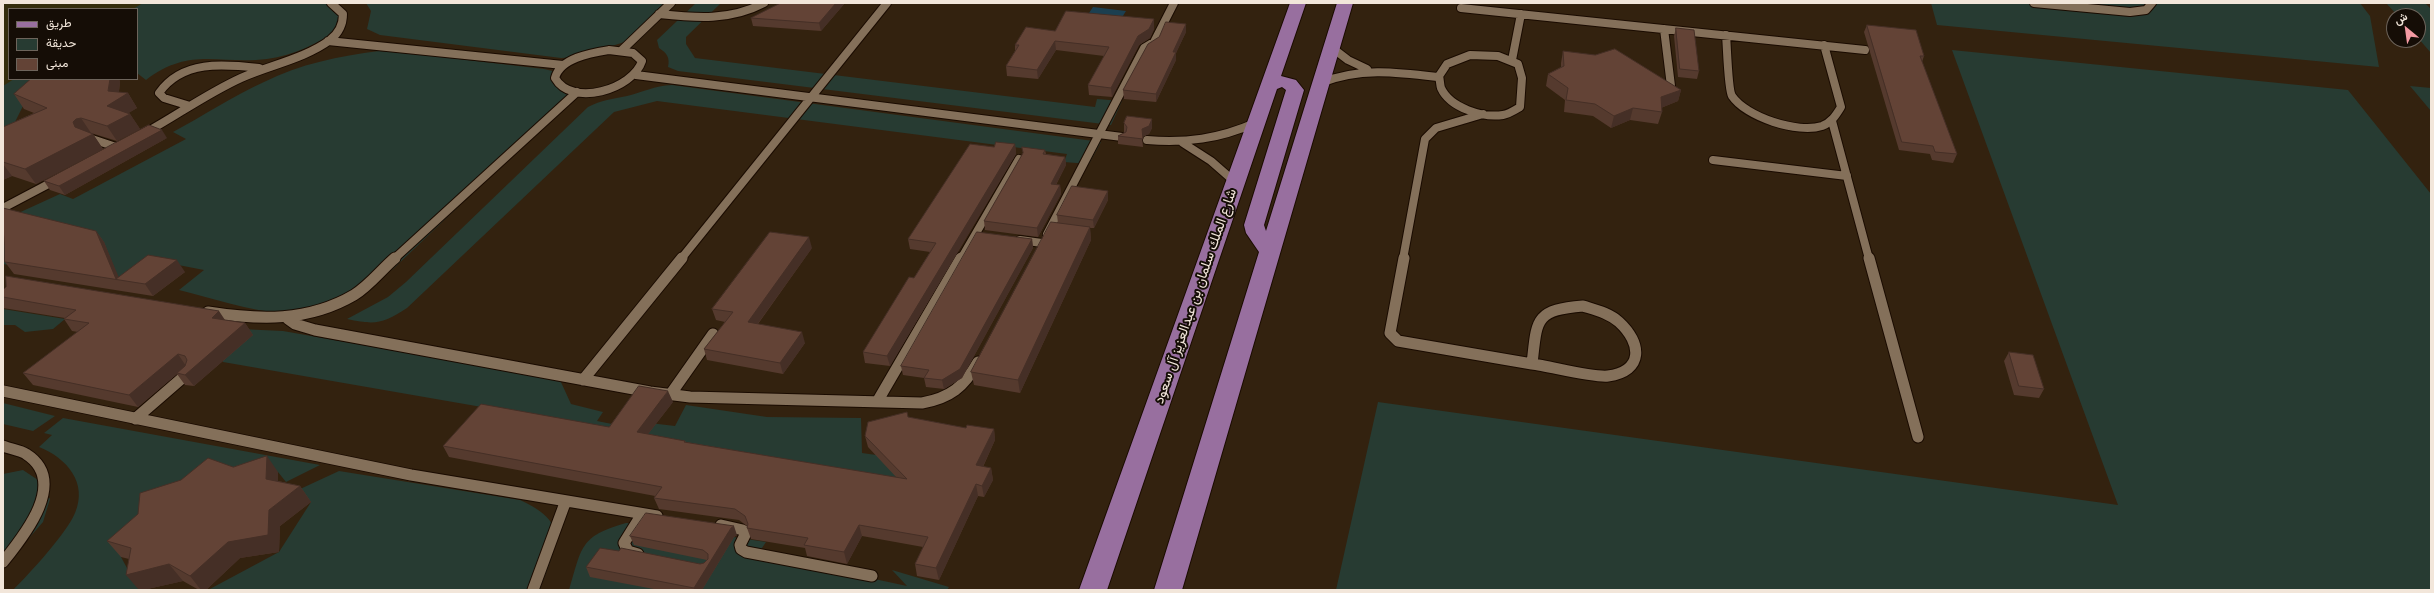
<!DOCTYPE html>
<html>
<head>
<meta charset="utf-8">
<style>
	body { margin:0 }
	#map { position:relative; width:2434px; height:593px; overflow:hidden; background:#33220f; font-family:Ubuntu,Vazirmatn,sans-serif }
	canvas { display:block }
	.frame { position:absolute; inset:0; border:4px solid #f2e6da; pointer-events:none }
	.legend { position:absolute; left:8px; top:8px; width:130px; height:72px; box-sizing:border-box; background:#150d06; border:1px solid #6d645b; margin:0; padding:5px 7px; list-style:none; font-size:12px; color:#f2e6da }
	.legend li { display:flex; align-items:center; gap:8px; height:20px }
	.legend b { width:20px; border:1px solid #6d645b }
	.north { position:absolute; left:2386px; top:8px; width:40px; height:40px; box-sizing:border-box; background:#150d06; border:1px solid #6d645b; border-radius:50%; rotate:331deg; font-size:11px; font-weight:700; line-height:16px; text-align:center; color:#f2e6da }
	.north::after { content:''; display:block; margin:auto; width:14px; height:18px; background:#f49aa3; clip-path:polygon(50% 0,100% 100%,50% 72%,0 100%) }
</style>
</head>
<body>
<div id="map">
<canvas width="2434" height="593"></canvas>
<div class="frame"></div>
<ul class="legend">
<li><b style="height:5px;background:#986f9f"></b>طريق</li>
<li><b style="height:11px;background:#273b32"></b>حديقة</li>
<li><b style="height:11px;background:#634336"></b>مبنى</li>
</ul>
<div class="north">ش</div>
</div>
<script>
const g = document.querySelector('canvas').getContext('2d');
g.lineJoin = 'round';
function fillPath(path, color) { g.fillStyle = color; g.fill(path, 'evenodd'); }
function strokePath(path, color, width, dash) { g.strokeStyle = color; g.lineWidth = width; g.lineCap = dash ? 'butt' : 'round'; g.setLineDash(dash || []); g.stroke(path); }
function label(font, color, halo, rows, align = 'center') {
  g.font = font + ' Ubuntu,Vazirmatn,sans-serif'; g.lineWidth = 4; g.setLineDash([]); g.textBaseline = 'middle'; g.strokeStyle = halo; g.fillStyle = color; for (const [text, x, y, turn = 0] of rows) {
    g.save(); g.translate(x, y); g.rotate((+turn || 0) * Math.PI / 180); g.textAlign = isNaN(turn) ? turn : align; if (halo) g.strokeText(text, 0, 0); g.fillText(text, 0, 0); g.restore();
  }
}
fillPath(new Path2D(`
	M 136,3 L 325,3 L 342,9 L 340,29 C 316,44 295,55 267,59 C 220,65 190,46 146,80 L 137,73 L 137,9 L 126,9 Z
	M 366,3 L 671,3 L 634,39 L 577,57 L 561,58 L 380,35 L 367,29 L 371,11 Z
	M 696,3 L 721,3 L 686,37 L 686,44 L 695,58 L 1095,107 L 1097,99 L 1122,101 L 1111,125 L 678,71 L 668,67 C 670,58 667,53 659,48 L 657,40 Z
	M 1931,3 L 2360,3 L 2370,16 L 2379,67 L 1937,25 Z
	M 2386,3 L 2425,3 L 2431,9 L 2431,53 L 2418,38 L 2418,16 L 2398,16 Z
	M 1952,50 L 2348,90 L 2431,194 L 2431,590 L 1336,590 L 1378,402 L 2118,505 Z
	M 379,51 L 399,52 L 544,69 L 561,73 L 557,80 L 569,93 L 566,104 L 393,269 C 365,288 319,314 283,313 C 249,311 212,298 179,290 L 204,270 L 173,264 L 129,287 L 3,264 L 3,246 L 10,240 L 14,215 L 60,194 L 73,199 L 186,139 L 173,132 C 203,116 233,96 264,82 C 300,64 339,56 379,51 Z
	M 9,79 L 64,79 L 24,104 L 14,124 L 3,131 L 3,83 Z
	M 672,85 L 1101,142 L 1089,164 L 1064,162 L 1067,154 L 657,101 L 614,112 L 407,308 C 383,324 375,325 347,319 L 388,297 L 406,282 L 588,107 C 601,100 613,99 627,96 C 643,92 654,86 672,85 Z
	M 2410,86 L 2431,88 L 2431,111 Z
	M 3,309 L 65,319 L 53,329 L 25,332 L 15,325 L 3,325 Z
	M 240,329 L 283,331 L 560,380 L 571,404 L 603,412 L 597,421 L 637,429 L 641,422 L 675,426 L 686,405 L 767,417 L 861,418 L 862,453 L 919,461 L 913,482 L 223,362 L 222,352 Z
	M 3,403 L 55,416 L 33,431 L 3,424 Z
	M 63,418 L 320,465 L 286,482 L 278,472 L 121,557 L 139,590 L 13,590 C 30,573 66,534 75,513 C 88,483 67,458 39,447 L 52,435 L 44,433 Z
	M 23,470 L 38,480 L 50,499 L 43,522 L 3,568 L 3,474 Z
	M 339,471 L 520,500 C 573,524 555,546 540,590 L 208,590 L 279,552 L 311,502 L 298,490 Z
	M 626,523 L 648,524 L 766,542 L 758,554 L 907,586 L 892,570 L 949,587 L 947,590 L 569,590 C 582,548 579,536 626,523 Z`), '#273b32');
fillPath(new Path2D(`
	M 3,3 L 143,3 L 133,9 L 9,9 L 9,79 L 14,79 L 3,86 Z`), '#352d0c');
fillPath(new Path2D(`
	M 1093,7 L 1126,11 L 1121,19 L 1087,16 Z`), '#1c3f50');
const laneFar1 = new Path2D(`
	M 2034,3 L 2130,12 L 2146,10 L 2152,3
	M 1461,8 L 1865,50
	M 659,14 C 696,18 730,21 764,3
	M 1664,29 L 1671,86
	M 1726,35 C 1727,45 1728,90 1732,96 C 1746,117 1798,134 1822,126 C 1832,122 1836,115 1841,107 L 1824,45
	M 328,41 L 563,65
	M 1331,47 L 1348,60 L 1367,69
	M 609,50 L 633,53 L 642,61 C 633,89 572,108 555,78 C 560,58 591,53 609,50 Z
	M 622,50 L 671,3
	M 1470,55 L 1498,56 L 1518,64 L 1522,78 L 1520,107 C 1515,110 1509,114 1503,115 C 1483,118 1450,108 1441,88 C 1440,85 1440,80 1439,76 L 1447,64 Z
	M 1512,60 L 1521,14
	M 636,75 L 1122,137
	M 1320,83 C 1360,67 1397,72 1438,77
	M 190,106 L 164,98 L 159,93 C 182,60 223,64 259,68
	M 1832,121 L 1869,259
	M 143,134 C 176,116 206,94 241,78 C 270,65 304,59 330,40 C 339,33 343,25 343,14 L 331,3
	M 89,138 L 119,148
	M 1147,140 C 1186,143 1219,139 1255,123
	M 1183,143 L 1211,161 L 1235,182
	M 1713,160 L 1847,176
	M 3,208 L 58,179
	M 1047,234 L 1144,48 L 1154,42 L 1174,3
	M 1020,240 L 1042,243
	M 394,259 L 577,92
	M 681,259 L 887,3
	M 961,259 L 1019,159
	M 1403,259 L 1425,139 L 1436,128 L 1483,114`);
const lane = new Path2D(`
	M 1404,258 L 1390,333 L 1398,341 L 1532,364
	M 1869,258 L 1918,437
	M 1583,306 C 1596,310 1609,313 1619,322 C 1642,343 1644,371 1608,376 C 1594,378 1549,366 1532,364 C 1537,320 1534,310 1583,306 Z
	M 208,312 C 259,320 308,322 354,295 C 369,286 382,269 395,258
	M 288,319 L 295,324 L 315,330 L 650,392 L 690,397 L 922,403 C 950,398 964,387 978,362
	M 583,380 L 682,258
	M 3,391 L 411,475 L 657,516
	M 670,395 L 713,334
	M 877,402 L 961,258
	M 135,419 L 188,373
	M 3,446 C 10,449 20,450 26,454 C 69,481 24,536 3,562
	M 721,525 L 743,530 L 745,535 L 740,545 L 741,549 L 746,552 L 872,576
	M 638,554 L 628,551 L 624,543 L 642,514
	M 533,590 L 565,503`);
const primary = new Path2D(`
	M 1290,3 L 1306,3 L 1281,76 L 1296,80 L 1304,90 L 1264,225 L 1266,231 L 1337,3 L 1353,3 L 1182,590 L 1154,590 L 1259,252 L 1246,233 L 1244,225 L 1286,90 L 1282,87 L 1277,89 L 1107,590 L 1079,590 Z`);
strokePath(laneFar1, '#1a0b00', 10);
strokePath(lane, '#1a0b00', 13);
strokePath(primary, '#1a0b00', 2);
strokePath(laneFar1, '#84705a', 8);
strokePath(lane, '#84705a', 11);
fillPath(primary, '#986f9f');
fillPath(new Path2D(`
	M 780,3 L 845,3 L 821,31 L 753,26 L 751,18 Z
	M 1186,24 L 1186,32 L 1176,53 L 1176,60 L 1156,102 L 1124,99 L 1123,90 Z
	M 1867,25 L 1924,56 L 1922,62 L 1957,154 L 1953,163 L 1932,160 L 1930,154 L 1899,150 L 1864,32 Z
	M 1676,28 L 1699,71 L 1697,79 L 1678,77 L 1674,36 Z
	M 1154,29 L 1150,38 L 1139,45 L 1112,97 L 1089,95 L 1088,85 L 1104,56 L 1056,50 L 1038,79 L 1007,76 L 1006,66 L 1015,51 L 1015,45 L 1055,31 Z
	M 1563,51 L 1681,90 L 1678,101 L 1661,108 L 1662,112 L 1658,124 L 1630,120 L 1611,128 L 1593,116 L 1564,112 L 1565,100 L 1546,86 L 1548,74 L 1561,67 L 1561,63 Z
	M 31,79 L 119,79 L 120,82 L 119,92 L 128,93 L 137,108 L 128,113 L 130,114 L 140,129 L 117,141 L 91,133 L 93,134 L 103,149 L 36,184 L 12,176 L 3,180 L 3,127 L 34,113 L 24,109 L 14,94 Z
	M 1124,123 L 1152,128 L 1149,134 L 1142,137 L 1143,147 L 1118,144 L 1118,136 L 1125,132 L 1124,132 Z
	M 167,138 L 65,195 L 50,190 L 44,181 Z
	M 1015,144 L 1016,154 L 890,366 L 865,363 L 863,352 L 914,278 L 930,252 L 910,249 L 908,239 L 994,147 Z
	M 1045,150 L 1046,154 L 1065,157 L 1066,165 L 1056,185 L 1060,185 L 1061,194 L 1038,237 L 985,230 L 984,221 Z
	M 1108,191 L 1108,200 L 1094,228 L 1090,228 L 1091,240 L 1020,393 L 974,385 L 971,372 L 1058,223 L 1057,215 Z
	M 96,231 L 104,242 L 118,277 L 185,272 L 153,296 L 14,274 L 5,262 Z
	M 1032,239 L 1033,248 L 962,378 L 944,389 L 926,387 L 924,378 L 903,375 L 901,366 Z
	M 812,248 L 758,324 L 805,343 L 783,374 L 707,360 L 704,349 L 725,322 L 716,320 L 712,309 Z
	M 3,290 L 245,323 L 253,335 L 194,386 L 185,385 L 177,374 L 138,407 L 33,385 L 23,373 L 78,332 L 72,331 L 64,319 L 65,318 L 3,308 Z
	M 2009,352 L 2044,389 L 2039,398 L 2014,395 L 2004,361 Z
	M 673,402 L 648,434 L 685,441 L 686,442 L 897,478 L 868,447 L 865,436 L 908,417 L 966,428 L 994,429 L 995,440 L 983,467 L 991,468 L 993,480 L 984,497 L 978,496 L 939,580 L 917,576 L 915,564 L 923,547 L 862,536 L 847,564 L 807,556 L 805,548 L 751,539 L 747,528 L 747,526 L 739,520 L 659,509 L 654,498 L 655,496 L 449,457 L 443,446 L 609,427 Z
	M 233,467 L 278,472 L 278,481 L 300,486 L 311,502 L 280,526 L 279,552 L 240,558 L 206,590 L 199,590 L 183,581 L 143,590 L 139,590 L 129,559 L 121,557 L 107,541 Z
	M 737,535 L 734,537 L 702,590 L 659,590 L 590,577 L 586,567 L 619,551 L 700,564 L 704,563 L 707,560 L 634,545 L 630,536 Z`), '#553a2e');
fillPath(new Path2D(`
	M 836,3 L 845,3 L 821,31 L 819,23 Z
	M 1154,19 L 1154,29 L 1150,38 L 1139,45 L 1112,97 L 1111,88 L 1138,36 Z
	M 1186,24 L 1186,32 L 1176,53 L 1176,60 L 1156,102 L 1156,94 L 1173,52 Z
	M 1055,41 L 1056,50 L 1038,79 L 1037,70 Z
	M 110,79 L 119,79 L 120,82 L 118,99 L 128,93 L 137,108 L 116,121 L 107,106 Z
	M 1681,90 L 1678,101 L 1658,109 L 1661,97 Z
	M 1633,108 L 1630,120 L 1611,128 L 1614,116 Z
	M 130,114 L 140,129 L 117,141 L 107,126 Z
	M 81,118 L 91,133 L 93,134 L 103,149 L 36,184 L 25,169 L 75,127 L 73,122 L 76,119 Z
	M 1152,119 L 1152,128 L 1149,134 L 1142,137 L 1142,129 Z
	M 162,130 L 167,138 L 65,195 L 59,186 Z
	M 1015,144 L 1016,154 L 890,366 L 887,356 Z
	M 1065,157 L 1066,165 L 1052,192 L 1051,184 Z
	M 3,164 L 12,176 L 3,180 Z
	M 1060,185 L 1061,194 L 1038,237 L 1037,228 Z
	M 1108,191 L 1108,200 L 1094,228 L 1093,220 Z
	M 1090,227 L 1091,240 L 1020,393 L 1018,380 Z
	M 96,231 L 104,242 L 120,280 L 116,280 Z
	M 809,237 L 812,248 L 751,333 L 748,322 Z
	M 1032,239 L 1033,248 L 962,378 L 944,389 L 942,380 Z
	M 177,260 L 185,272 L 153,296 L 145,284 Z
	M 219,311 L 227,323 L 212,318 Z
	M 245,323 L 253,335 L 194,386 L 185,375 Z
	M 802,332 L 805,343 L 783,374 L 780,363 Z
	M 178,354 L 186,366 L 177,373 L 177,374 L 138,407 L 129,395 Z
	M 668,391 L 673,402 L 641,443 L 637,432 Z
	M 994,429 L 995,440 L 978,477 L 976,465 Z
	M 267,456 L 278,472 L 278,495 L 266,479 Z
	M 991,468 L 993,480 L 984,497 L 982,486 Z
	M 976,484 L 978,496 L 939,580 L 936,568 Z
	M 300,486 L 311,502 L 280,526 L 279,552 L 240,558 L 206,590 L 201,590 L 190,576 L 228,542 L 269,510 Z
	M 859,525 L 862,536 L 847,564 L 844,552 Z
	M 734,526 L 737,535 L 734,537 L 702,590 L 694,590 L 694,588 L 731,528 Z
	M 169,564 L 183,581 L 143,590 L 139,590 L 126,575 Z`), '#452f26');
const building = new Path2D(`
	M 781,3 L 836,3 L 819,23 L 751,18 Z
	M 1066,11 L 1154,19 L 1149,29 L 1138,36 L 1111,88 L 1088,85 L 1109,47 L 1055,41 L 1037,70 L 1006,66 L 1019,45 L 1015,45 L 1026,27 L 1055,31 Z
	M 1166,22 L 1186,24 L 1173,52 L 1176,52 L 1156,94 L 1123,90 L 1148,44 L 1159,37 Z
	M 1867,25 L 1916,30 L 1924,56 L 1920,56 L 1957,154 L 1935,152 L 1933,146 L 1902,142 Z
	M 1676,28 L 1694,30 L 1699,71 L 1680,69 Z
	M 1615,49 L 1681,90 L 1661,97 L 1662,112 L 1633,108 L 1614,116 L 1595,104 L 1566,100 L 1568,88 L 1548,74 L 1564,66 L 1563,51 L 1595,55 Z
	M 31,79 L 110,79 L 108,91 L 128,93 L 107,106 L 130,114 L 107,126 L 81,118 L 76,119 L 73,122 L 75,127 L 93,134 L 25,169 L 3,162 L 3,127 L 47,108 L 14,94 Z
	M 1127,116 L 1152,119 L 1149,126 L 1142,129 L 1143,139 L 1118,136 L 1126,132 L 1127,127 L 1124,123 Z
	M 149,125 L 162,130 L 59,186 L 44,181 Z
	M 996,142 L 1015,144 L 887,356 L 863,352 L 909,277 L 914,278 L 936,243 L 908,239 L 970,144 L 994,147 Z
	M 1022,147 L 1045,150 L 1043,154 L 1065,157 L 1051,184 L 1060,185 L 1037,228 L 984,221 L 1023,153 Z
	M 1072,186 L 1108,191 L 1093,220 L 1057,215 Z
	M 3,208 L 96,231 L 116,279 L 148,255 L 177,260 L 145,284 L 5,262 Z
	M 1051,222 L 1090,227 L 1018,380 L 971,372 Z
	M 770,232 L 809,237 L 748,322 L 802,332 L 780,363 L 704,349 L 733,312 L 712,309 Z
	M 977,232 L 1032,239 L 960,369 L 942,380 L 924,378 L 929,370 L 901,366 Z
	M 6,276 L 219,311 L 212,318 L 245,323 L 185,375 L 177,373 L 185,366 L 187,360 L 185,356 L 178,354 L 129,395 L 23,373 L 89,323 L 64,319 L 76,310 L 3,297 L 3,290 L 6,287 Z
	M 2009,352 L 2033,355 L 2044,389 L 2019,386 Z
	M 639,386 L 668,391 L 637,432 L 685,441 L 684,442 L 907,479 L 865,436 L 868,422 L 907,412 L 908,417 L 966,428 L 967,425 L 994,429 L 976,465 L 991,468 L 982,486 L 976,484 L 936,568 L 915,564 L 928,537 L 859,525 L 844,552 L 804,545 L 808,538 L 747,528 L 748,524 L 745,516 L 735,509 L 654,498 L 662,487 L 443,446 L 481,404 L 609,427 Z
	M 267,456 L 266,479 L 300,486 L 269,510 L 268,535 L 228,542 L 190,576 L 169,564 L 126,575 L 131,548 L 107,541 L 138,514 L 140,493 L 181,480 L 208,458 L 233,467 Z
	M 646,513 L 734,526 L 731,528 L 694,588 L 586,567 L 600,548 L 619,551 L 621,548 L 700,564 L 704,563 L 708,559 L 708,554 L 703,550 L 630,536 Z`);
fillPath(building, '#634336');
strokePath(building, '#452f26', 1);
label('14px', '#f2e6da', '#150d06', [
	["شارع الملك سلمان بن عبدالعزيز آل سعود",1195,296,-71]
]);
</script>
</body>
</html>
